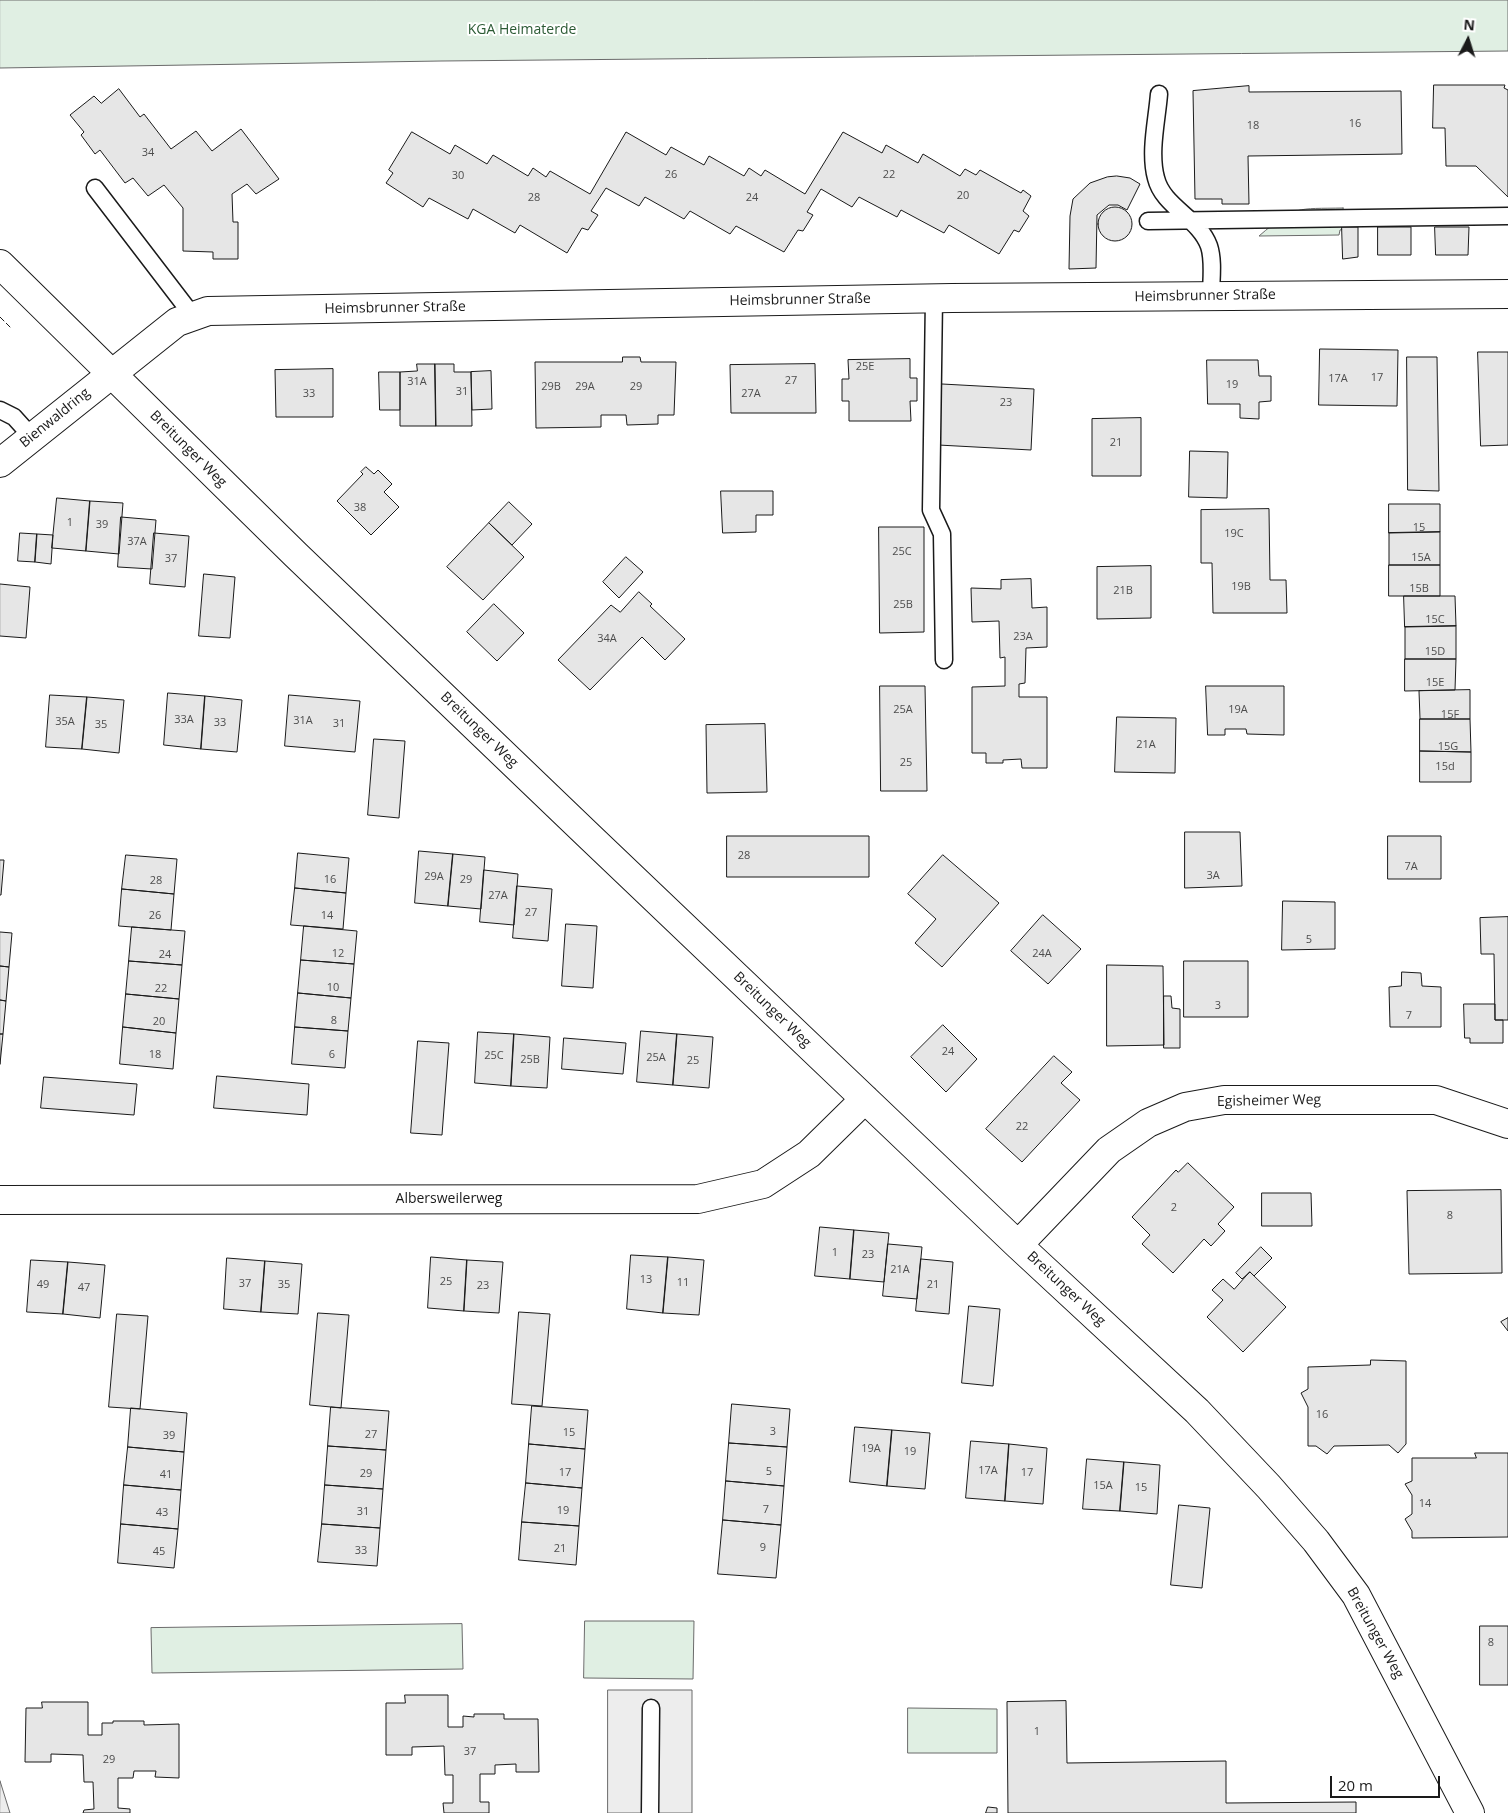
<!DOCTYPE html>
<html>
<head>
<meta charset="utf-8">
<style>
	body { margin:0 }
	#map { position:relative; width:1508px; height:1813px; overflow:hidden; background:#fff; font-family:"Open Sans",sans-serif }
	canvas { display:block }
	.north { position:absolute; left:1443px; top:15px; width:50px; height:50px; -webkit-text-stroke:4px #fff; paint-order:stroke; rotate:5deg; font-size:14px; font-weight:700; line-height:20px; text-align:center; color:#1a1a1a }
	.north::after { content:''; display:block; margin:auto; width:18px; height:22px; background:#1a1a1a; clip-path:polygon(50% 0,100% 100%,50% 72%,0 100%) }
	.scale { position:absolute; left:1330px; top:1776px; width:110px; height:22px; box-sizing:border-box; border:2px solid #1a1a1a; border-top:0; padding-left:6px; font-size:15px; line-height:18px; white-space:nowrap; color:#1a1a1a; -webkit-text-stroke:4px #fff; paint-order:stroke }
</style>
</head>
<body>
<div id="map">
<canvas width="1508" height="1813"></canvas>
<div class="north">N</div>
<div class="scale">20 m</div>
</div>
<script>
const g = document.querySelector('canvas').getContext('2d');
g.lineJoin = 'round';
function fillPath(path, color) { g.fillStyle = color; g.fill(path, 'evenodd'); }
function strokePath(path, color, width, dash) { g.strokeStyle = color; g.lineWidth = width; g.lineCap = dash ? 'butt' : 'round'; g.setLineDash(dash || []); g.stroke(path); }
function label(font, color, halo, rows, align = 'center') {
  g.font = font + ' "Open Sans",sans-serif'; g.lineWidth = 4; g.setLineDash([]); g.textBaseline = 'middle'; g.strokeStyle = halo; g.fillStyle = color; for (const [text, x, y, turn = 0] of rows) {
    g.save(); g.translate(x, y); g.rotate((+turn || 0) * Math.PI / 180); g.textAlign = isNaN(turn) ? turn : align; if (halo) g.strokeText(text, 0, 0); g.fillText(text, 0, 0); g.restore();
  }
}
const green = new Path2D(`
	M 0,0 L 1508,0 L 1508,51 L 441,61 L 0,68 Z
	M 1343,208 L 1344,229 L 1340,230 L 1339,235 L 1259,236 C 1295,205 1297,209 1343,208 Z
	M 585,1621 L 694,1621 L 693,1679 L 584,1678 Z
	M 462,1624 L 463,1669 L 152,1673 L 151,1628 Z
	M 908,1708 L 997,1709 L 997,1753 L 908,1753 Z`);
fillPath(green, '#e0efe3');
strokePath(green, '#6a6a6a', 1);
const parking = new Path2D(`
	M 608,1690 L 692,1690 L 692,1813 L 608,1813 Z
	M 0,1781 L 10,1813 L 0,1813 Z`);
fillPath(parking, '#ededed');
strokePath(parking, '#6a6a6a', 1);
const building = new Path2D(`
	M 1434,85 L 1505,85 L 1504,88 L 1508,90 L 1508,197 L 1476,166 L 1446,166 L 1445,128 L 1433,128 Z
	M 1249,86 L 1249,92 L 1401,91 L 1402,154 L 1248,156 L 1249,204 L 1222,204 L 1222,199 L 1195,199 L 1193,91 Z
	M 119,89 L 140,117 L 144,114 L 171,149 L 196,131 L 212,151 L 241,129 L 279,179 L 256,194 L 247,184 L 232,194 L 233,222 L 238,222 L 238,259 L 213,259 L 213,252 L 183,251 L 183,208 L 164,185 L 148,196 L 133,178 L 125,183 L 100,150 L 95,154 L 81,135 L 84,132 L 70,115 L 94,96 L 101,103 Z
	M 412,132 L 450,154 L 455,145 L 487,164 L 493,155 L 528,176 L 533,168 L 546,177 L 550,171 L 590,194 L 626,132 L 666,155 L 671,147 L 704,165 L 709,156 L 744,176 L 749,168 L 761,176 L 765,170 L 805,194 L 843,132 L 882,153 L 886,145 L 918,163 L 923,154 L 960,176 L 965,169 L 976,175 L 980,170 L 1021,193 L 1023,190 L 1031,196 L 1023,211 L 1029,216 L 1019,232 L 1014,230 L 999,254 L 949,225 L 944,233 L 901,210 L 897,217 L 859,197 L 852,207 L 821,189 L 807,212 L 813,215 L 803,231 L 798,230 L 784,252 L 736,226 L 730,234 L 690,211 L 684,219 L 645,197 L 639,206 L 606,188 L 591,211 L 598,215 L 588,230 L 582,228 L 567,253 L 520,225 L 515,233 L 473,209 L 468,219 L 429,198 L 423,207 L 386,183 L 393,173 L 389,170 Z
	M 1117,176 L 1130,178 L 1140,184 L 1127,210 L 1118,205 L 1109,205 L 1097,215 L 1096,268 L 1069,269 L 1070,216 L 1073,199 L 1090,183 L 1107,177 Z
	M1098 224a17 17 0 1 1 34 0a17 17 0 1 1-34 0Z
	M 1342,227 L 1358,227 L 1358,257 L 1343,259 Z
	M 1378,227 L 1411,227 L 1411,255 L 1378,255 Z
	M 1435,227 L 1469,227 L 1468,255 L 1436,255 Z
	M 1320,349 L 1398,350 L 1397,406 L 1319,405 Z
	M 1478,352 L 1508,352 L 1508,445 L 1481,446 Z
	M 623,357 L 640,357 L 641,362 L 676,362 L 674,415 L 658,415 L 658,424 L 627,425 L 626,415 L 601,415 L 601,427 L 536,428 L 535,362 L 622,362 Z
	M 1407,357 L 1437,357 L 1439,491 L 1408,490 Z
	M 910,359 L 910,378 L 917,378 L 917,401 L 910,401 L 911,421 L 849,421 L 849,401 L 842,401 L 842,379 L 849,379 L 848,360 Z
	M 1207,360 L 1258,360 L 1259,376 L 1271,376 L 1271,401 L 1259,402 L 1259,419 L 1240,418 L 1240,404 L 1208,404 Z
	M 417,364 L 435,364 L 436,426 L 400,426 L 400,372 L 417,371 Z
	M 435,364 L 454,364 L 454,372 L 471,372 L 472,426 L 436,426 Z
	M 815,364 L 816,413 L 731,413 L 730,365 Z
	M 333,369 L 333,417 L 276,417 L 275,370 Z
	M 491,371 L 492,409 L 472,410 L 471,372 Z
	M 379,372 L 400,372 L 400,410 L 380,410 Z
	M 942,384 L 1034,389 L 1031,450 L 938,445 Z
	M 1141,418 L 1141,476 L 1092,476 L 1092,419 Z
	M 1190,451 L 1228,452 L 1227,498 L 1189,497 Z
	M 366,467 L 374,474 L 378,470 L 392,484 L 384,492 L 399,507 L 371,535 L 337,501 L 363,474 L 361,472 Z
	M 721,491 L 773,491 L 773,515 L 756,515 L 756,532 L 723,533 Z
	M 57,498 L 90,501 L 86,551 L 52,548 Z
	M 90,501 L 123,503 L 119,554 L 86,551 Z
	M 509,502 L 532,524 L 512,545 L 489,523 Z
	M 1389,504 L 1440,504 L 1440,532 L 1389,533 Z
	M 1269,509 L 1270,580 L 1286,580 L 1287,613 L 1213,613 L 1212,563 L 1201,563 L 1201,510 Z
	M 121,517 L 156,520 L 152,569 L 118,567 Z
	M 489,523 L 524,557 L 483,600 L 447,567 Z
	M 879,527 L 924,527 L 924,632 L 880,633 Z
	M 1440,532 L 1440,565 L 1389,565 L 1389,533 Z
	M 20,533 L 37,534 L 35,562 L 18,561 Z
	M 154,533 L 189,536 L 185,587 L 150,584 Z
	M 37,534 L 53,535 L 51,564 L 35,562 Z
	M 626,557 L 643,572 L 619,598 L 603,582 Z
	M 1389,565 L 1440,565 L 1440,596 L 1389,596 Z
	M 1151,566 L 1151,618 L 1097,619 L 1097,567 Z
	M 204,574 L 235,577 L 230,638 L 199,636 Z
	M 1031,579 L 1032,608 L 1047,607 L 1047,647 L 1026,648 L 1025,683 L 1019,684 L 1019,697 L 1047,697 L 1047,768 L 1022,768 L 1021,759 L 1003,760 L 1003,763 L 986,763 L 986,753 L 972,753 L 972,687 L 1005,686 L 1005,657 L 1000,658 L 999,621 L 972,622 L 971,588 L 1001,589 L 1001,580 Z
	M 0,584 L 30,587 L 26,638 L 0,636 Z
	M 639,592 L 652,604 L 650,606 L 685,639 L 665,660 L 642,637 L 590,690 L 558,660 L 611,605 L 620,612 Z
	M 1404,596 L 1455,596 L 1456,626 L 1405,627 Z
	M 494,604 L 524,633 L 497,661 L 467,632 Z
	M 1456,626 L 1456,659 L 1405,659 L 1405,627 Z
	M 1405,659 L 1456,659 L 1455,690 L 1405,691 Z
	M 880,686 L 925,686 L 927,791 L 881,791 Z
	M 1206,686 L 1284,686 L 1284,735 L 1247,734 L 1246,729 L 1225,729 L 1225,735 L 1208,735 Z
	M 1470,690 L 1470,719 L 1420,719 L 1419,691 Z
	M 168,693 L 205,696 L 201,749 L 164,745 Z
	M 50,695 L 87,697 L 82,749 L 46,747 Z
	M 289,695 L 360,701 L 355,752 L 285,746 Z
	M 205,696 L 242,700 L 237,752 L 201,749 Z
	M 87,697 L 124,700 L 119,753 L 82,749 Z
	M 1117,717 L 1176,718 L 1175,773 L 1115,772 Z
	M 1420,719 L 1470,719 L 1471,752 L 1420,751 Z
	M 765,724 L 767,792 L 707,793 L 706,725 Z
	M 374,739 L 405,741 L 399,818 L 368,815 Z
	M 1420,751 L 1471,752 L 1471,782 L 1420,782 Z
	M 1185,832 L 1240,832 L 1242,886 L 1185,888 Z
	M 727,836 L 869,836 L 869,877 L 727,877 Z
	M 1388,836 L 1441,836 L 1441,879 L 1388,879 Z
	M 419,851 L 453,854 L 448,906 L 415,903 Z
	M 298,853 L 349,858 L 346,893 L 295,888 Z
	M 453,854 L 485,857 L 481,909 L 448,906 Z
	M 126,855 L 177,859 L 174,894 L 122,889 Z
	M 943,855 L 999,903 L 942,967 L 915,943 L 936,919 L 908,894 Z
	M 0,860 L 4,860 L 1,895 L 0,895 Z
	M 484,870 L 518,874 L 514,925 L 480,922 Z
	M 517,886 L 552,889 L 548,941 L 513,938 Z
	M 295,888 L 346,893 L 343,929 L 291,925 Z
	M 122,889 L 174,894 L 171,930 L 119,926 Z
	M 1283,901 L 1335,902 L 1335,949 L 1282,950 Z
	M 1043,915 L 1081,949 L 1048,984 L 1011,951 Z
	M 1508,917 L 1508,1020 L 1495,1020 L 1494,954 L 1481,954 L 1480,918 Z
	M 566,924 L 597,926 L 593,988 L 562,986 Z
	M 304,926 L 357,931 L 354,964 L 301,960 Z
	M 132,927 L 185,931 L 182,965 L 129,961 Z
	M 0,932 L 12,933 L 9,967 L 0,966 Z
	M 301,960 L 354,964 L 351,998 L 298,993 Z
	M 129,961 L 182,965 L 179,999 L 126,994 Z
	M 1184,961 L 1248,961 L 1248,1017 L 1184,1017 Z
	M 1107,965 L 1163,966 L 1164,1045 L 1107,1046 Z
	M 0,966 L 9,967 L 6,1001 L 0,1000 Z
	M 1402,972 L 1421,973 L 1422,986 L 1441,987 L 1441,1027 L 1390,1027 L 1389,987 L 1401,986 Z
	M 298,993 L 351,998 L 348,1031 L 295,1027 Z
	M 126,994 L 179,999 L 176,1033 L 123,1027 Z
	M 1164,996 L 1171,996 L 1172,1008 L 1180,1009 L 1180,1048 L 1164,1048 Z
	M 0,1000 L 6,1001 L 3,1034 L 0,1034 Z
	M 1464,1004 L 1495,1004 L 1495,1020 L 1503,1020 L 1503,1043 L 1470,1043 L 1470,1038 L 1465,1038 Z
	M 943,1025 L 977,1059 L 946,1092 L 911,1057 Z
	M 123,1027 L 176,1033 L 173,1069 L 120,1064 Z
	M 295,1027 L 348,1031 L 345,1068 L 292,1064 Z
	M 641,1031 L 677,1034 L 673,1085 L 637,1082 Z
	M 478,1032 L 514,1034 L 511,1086 L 475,1083 Z
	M 0,1034 L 3,1034 L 0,1064 Z
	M 514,1034 L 550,1037 L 547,1088 L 511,1086 Z
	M 677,1034 L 713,1037 L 709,1088 L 673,1085 Z
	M 564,1038 L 626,1043 L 623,1074 L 562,1069 Z
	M 418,1041 L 449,1043 L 442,1135 L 411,1133 Z
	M 1054,1056 L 1072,1072 L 1061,1083 L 1080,1100 L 1022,1162 L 986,1129 Z
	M 217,1076 L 309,1084 L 307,1115 L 214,1108 Z
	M 44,1077 L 137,1084 L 134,1115 L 41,1108 Z
	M 1188,1163 L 1234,1207 L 1218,1224 L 1225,1231 L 1211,1246 L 1204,1239 L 1173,1273 L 1142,1244 L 1150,1235 L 1132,1217 L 1176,1170 L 1178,1172 Z
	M 1501,1190 L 1502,1273 L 1409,1274 L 1407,1191 Z
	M 1262,1193 L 1311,1193 L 1312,1226 L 1262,1226 Z
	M 820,1227 L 854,1230 L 850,1279 L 815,1276 Z
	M 854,1230 L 889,1233 L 884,1282 L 850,1279 Z
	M 888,1244 L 922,1247 L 917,1299 L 883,1296 Z
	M 1261,1247 L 1272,1258 L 1254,1276 L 1250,1272 L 1242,1279 L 1236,1273 Z
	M 631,1255 L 668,1257 L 663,1313 L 627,1309 Z
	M 431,1257 L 467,1260 L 464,1311 L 428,1308 Z
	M 668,1257 L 704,1260 L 699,1315 L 663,1313 Z
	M 227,1258 L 265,1261 L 261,1312 L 224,1309 Z
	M 921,1259 L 953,1262 L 949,1314 L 916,1311 Z
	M 31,1260 L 68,1262 L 63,1314 L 27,1312 Z
	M 467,1260 L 503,1262 L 499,1313 L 464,1311 Z
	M 265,1261 L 302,1264 L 298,1314 L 261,1312 Z
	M 68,1262 L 105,1265 L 100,1318 L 63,1314 Z
	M 1250,1272 L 1286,1307 L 1243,1352 L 1207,1317 L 1223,1300 L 1212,1290 L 1223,1279 L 1234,1289 Z
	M 969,1306 L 1000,1309 L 993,1386 L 962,1383 Z
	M 519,1312 L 550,1314 L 542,1406 L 512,1404 Z
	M 318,1313 L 349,1315 L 341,1408 L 310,1405 Z
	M 117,1314 L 148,1316 L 140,1409 L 109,1407 Z
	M 1508,1318 L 1508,1331 L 1501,1322 Z
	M 1371,1360 L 1406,1361 L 1406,1444 L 1398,1453 L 1389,1445 L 1334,1446 L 1327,1454 L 1316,1446 L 1308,1446 L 1308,1407 L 1301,1393 L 1308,1389 L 1308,1367 L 1370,1365 Z
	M 732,1404 L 790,1409 L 787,1447 L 729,1443 Z
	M 532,1406 L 588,1410 L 585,1449 L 529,1444 Z
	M 331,1407 L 389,1411 L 386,1450 L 328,1446 Z
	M 131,1408 L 187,1413 L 184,1452 L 128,1447 Z
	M 855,1427 L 892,1430 L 887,1486 L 850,1482 Z
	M 892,1430 L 930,1433 L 925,1489 L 887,1486 Z
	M 971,1441 L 1009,1444 L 1005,1501 L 966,1498 Z
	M 729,1443 L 787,1447 L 784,1486 L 726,1481 Z
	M 529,1444 L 585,1449 L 582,1488 L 526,1483 Z
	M 1009,1444 L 1047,1448 L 1043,1504 L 1005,1501 Z
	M 328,1446 L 386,1450 L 383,1489 L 325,1485 Z
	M 128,1447 L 184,1452 L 181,1490 L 124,1485 Z
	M 1475,1453 L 1508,1453 L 1508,1537 L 1412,1538 L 1412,1531 L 1405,1519 L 1412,1514 L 1412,1495 L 1405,1484 L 1412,1481 L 1412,1458 L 1476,1458 Z
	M 1087,1459 L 1124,1462 L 1120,1511 L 1083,1509 Z
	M 1124,1462 L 1160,1465 L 1157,1514 L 1120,1511 Z
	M 726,1481 L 784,1486 L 781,1525 L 723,1520 Z
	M 526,1483 L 582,1488 L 579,1526 L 522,1522 Z
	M 124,1485 L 181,1490 L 178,1529 L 121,1524 Z
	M 325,1485 L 383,1489 L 380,1528 L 322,1524 Z
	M 1179,1505 L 1210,1508 L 1202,1588 L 1171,1585 Z
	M 723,1520 L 781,1525 L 776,1578 L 718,1574 Z
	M 522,1522 L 579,1526 L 576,1565 L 519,1560 Z
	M 121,1524 L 178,1529 L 174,1568 L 118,1563 Z
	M 322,1524 L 380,1528 L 377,1566 L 318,1562 Z
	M 1480,1626 L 1508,1626 L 1508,1685 L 1480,1685 Z
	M 405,1695 L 448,1695 L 448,1727 L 463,1727 L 463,1716 L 474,1717 L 474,1714 L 504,1714 L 504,1719 L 538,1719 L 539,1772 L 516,1772 L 516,1764 L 495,1765 L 495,1774 L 480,1774 L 480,1802 L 489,1802 L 489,1813 L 444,1813 L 443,1803 L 453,1803 L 453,1775 L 445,1775 L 444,1746 L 412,1747 L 412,1755 L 386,1755 L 386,1703 L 405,1703 Z
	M 1066,1701 L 1067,1763 L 1226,1761 L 1226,1803 L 1356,1802 L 1356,1813 L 1008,1813 L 1007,1702 Z
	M 42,1702 L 88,1702 L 88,1735 L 102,1735 L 102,1723 L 113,1723 L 113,1721 L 144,1721 L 144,1725 L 179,1724 L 179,1778 L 155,1777 L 156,1771 L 134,1771 L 133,1778 L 118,1778 L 118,1808 L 130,1809 L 130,1813 L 83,1813 L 84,1810 L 94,1809 L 93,1782 L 84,1782 L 83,1755 L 51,1754 L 51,1762 L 25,1762 L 26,1708 L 42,1708 Z
	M 988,1807 L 997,1808 L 997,1813 L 986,1813 Z`);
fillPath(building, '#e6e6e6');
strokePath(building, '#1a1a1a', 1);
const service = new Path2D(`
	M 1159,94 C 1157,120 1149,152 1156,178 C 1163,207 1199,218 1209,246 C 1214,261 1211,281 1211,296
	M 95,188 L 193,316
	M 1148,221 L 1508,216
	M 934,298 L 931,510 L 942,534 L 944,660
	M 0,410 L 14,417 L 32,437
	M 650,1813 L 651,1708`);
const minor = new Path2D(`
	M 0,264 L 296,555 L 589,836 L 1018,1245 L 1197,1411 L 1269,1487 L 1316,1541 L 1356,1595 L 1470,1813
	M 0,463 L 177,322 L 208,311 L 952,298 L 1508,294
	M 0,1200 L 698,1199 L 763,1184 L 809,1154 L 865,1099
	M 1018,1245 L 1109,1150 L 1148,1123 L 1185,1107 L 1224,1100 L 1436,1100 L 1508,1124`);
strokePath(service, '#1a1a1a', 19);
strokePath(minor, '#1a1a1a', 30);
strokePath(service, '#fff', 16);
strokePath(minor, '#fff', 28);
strokePath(new Path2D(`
	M 0,317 L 12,329`), '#1a1a1a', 1, [6, 2.5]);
label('11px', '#4d4d4d', null, [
	["16",1355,124],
	["18",1253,126],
	["34",148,153],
	["26",671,175],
	["22",889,175],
	["30",458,176],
	["20",963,196],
	["28",534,198],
	["24",752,198],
	["25E",865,367],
	["17",1377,378],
	["17A",1338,379],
	["27",791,381],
	["31A",417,382],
	["19",1232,385],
	["29B",551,387],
	["29A",585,387],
	["29",636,387],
	["31",462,392],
	["33",309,394],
	["27A",751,394],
	["23",1006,403],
	["21",1116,443],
	["38",360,508],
	["1",70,523],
	["39",102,525],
	["15",1419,528],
	["19C",1234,534],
	["37A",137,542],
	["25C",902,552],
	["15A",1421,558],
	["37",171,559],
	["19B",1241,587],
	["15B",1419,589],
	["21B",1123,591],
	["25B",903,605],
	["15C",1435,620],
	["23A",1023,637],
	["34A",607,639],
	["15D",1435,652],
	["15E",1435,683],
	["25A",903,710],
	["19A",1238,710],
	["15F",1450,715],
	["33A",184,720],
	["31A",303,721],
	["35A",65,722],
	["33",220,723],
	["31",339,724],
	["35",101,725],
	["21A",1146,745],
	["15G",1448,747],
	["25",906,763],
	["15d",1445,767],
	["28",744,856],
	["7A",1411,867],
	["3A",1213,876],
	["29A",434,877],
	["16",330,880],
	["29",466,880],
	["28",156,881],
	["27A",498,896],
	["27",531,913],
	["26",155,916],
	["14",327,916],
	["5",1309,940],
	["12",338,954],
	["24A",1042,954],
	["24",165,955],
	["10",333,988],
	["22",161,989],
	["3",1218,1006],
	["7",1409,1016],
	["8",334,1021],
	["20",159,1022],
	["24",948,1052],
	["18",155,1055],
	["6",332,1055],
	["25C",494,1056],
	["25A",656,1058],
	["25B",530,1060],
	["25",693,1061],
	["22",1022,1127],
	["2",1174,1208],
	["8",1450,1216],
	["1",835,1253],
	["23",868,1255],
	["21A",900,1270],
	["13",646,1280],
	["25",446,1282],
	["11",683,1283],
	["37",245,1284],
	["49",43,1285],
	["35",284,1285],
	["21",933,1285],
	["23",483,1286],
	["47",84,1288],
	["16",1322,1415],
	["3",773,1432],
	["15",569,1433],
	["27",371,1435],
	["39",169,1436],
	["19A",871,1449],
	["19",910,1452],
	["17A",988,1471],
	["5",769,1472],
	["17",565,1473],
	["17",1027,1473],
	["29",366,1474],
	["41",166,1475],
	["15A",1103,1486],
	["15",1141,1488],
	["14",1425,1504],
	["7",766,1510],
	["19",563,1511],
	["31",363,1512],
	["43",162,1513],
	["9",763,1548],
	["21",560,1549],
	["33",361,1551],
	["45",159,1552],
	["8",1491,1643],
	["1",1037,1732],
	["37",470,1752],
	["29",109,1760]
]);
label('14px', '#2b5a34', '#fff', [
	["KGA Heimaterde",522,30]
]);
label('14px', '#1a1a1a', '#fff', [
	["Heimsbrunner Straße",1205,296,-1],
	["Heimsbrunner Straße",800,300,-1],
	["Heimsbrunner Straße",395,308,-1],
	["Bienwaldring",55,418,-39],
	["Breitunger Weg",188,449,45],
	["Breitunger Weg",479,730,44],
	["Breitunger Weg",772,1010,44],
	["Egisheimer Weg",1269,1101,-1],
	["Albersweilerweg",449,1199],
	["Breitunger Weg",1066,1289,43],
	["Breitunger Weg",1375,1633,61]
]);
</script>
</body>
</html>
